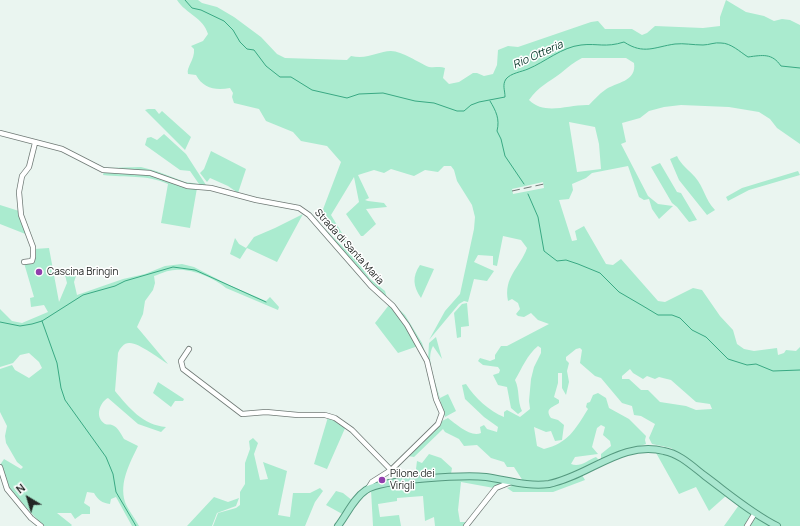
<!DOCTYPE html>
<html>
<head>
<meta charset="utf-8">
<style>
	body { margin:0 }
	#map { position:relative; width:800px; height:526px; overflow:hidden; background:#eaf5f0; font-family:Manrope,sans-serif }
	canvas { display:block }
	.north { position:absolute; left:8px; top:478px; width:40px; height:40px; -webkit-text-stroke:3px #fff; paint-order:stroke; rotate:322deg; font-size:11px; font-weight:700; line-height:16px; text-align:center; color:#222624 }
	.north::after { content:''; display:block; margin:auto; width:14px; height:18px; background:#222624; clip-path:polygon(50% 0,100% 100%,50% 72%,0 100%) }
</style>
</head>
<body>
<div id="map">
<canvas width="800" height="526"></canvas>
<div class="north">N</div>
</div>
<script>
const g = document.querySelector('canvas').getContext('2d');
g.lineJoin = 'round';
function fillPath(path, color) { g.fillStyle = color; g.fill(path, 'evenodd'); }
function strokePath(path, color, width, dash) { g.strokeStyle = color; g.lineWidth = width; g.lineCap = dash ? 'butt' : 'round'; g.setLineDash(dash || []); g.stroke(path); }
function label(font, color, halo, rows, align = 'center') {
  g.font = font + ' Manrope,sans-serif'; g.lineWidth = 3; g.setLineDash([]); g.textBaseline = 'middle'; g.strokeStyle = halo; g.fillStyle = color; for (const [text, x, y, turn = 0] of rows) {
    g.save(); g.translate(x, y); g.rotate((+turn || 0) * Math.PI / 180); g.textAlign = isNaN(turn) ? turn : align; if (halo) g.strokeText(text, 0, 0); g.fillText(text, 0, 0); g.restore();
  }
}
fillPath(new Path2D(`
	M 177,0 L 198,0 L 202,3 L 217,7 L 234,17 L 261,37 L 277,54 L 285,58 L 347,60 L 351,56 C 368,60 378,51 391,51 C 402,51 419,63 429,67 C 435,68 440,66 445,68 L 443,78 L 449,84 L 459,82 L 473,73 L 477,73 L 484,76 L 493,74 L 497,65 L 498,50 L 508,46 L 518,47 L 591,22 L 598,21 L 605,29 L 632,29 L 642,35 L 647,33 L 655,26 L 703,28 L 720,26 L 720,17 L 726,0 L 746,12 L 764,16 L 774,21 L 782,19 L 790,20 L 800,25 L 800,144 L 777,128 L 770,119 L 759,112 L 729,107 L 681,105 L 664,107 L 649,111 L 640,118 L 622,123 L 626,142 L 621,144 L 648,196 L 658,204 L 673,206 L 659,219 L 652,209 L 649,199 L 644,200 L 639,197 L 628,166 L 592,173 L 586,178 L 572,184 L 573,190 L 569,199 L 559,200 L 572,241 L 577,240 L 575,231 L 584,226 L 606,264 L 613,265 L 621,259 L 658,301 L 665,302 L 693,288 L 702,290 L 720,316 L 733,330 L 737,344 L 744,349 L 754,351 L 777,348 L 778,355 L 784,353 L 786,350 L 796,351 L 800,347 L 800,526 L 782,526 L 777,524 L 758,513 L 671,448 L 652,444 L 649,438 L 655,424 L 641,416 L 634,415 L 632,406 L 622,403 L 601,378 L 595,376 L 580,363 L 582,350 L 580,348 L 576,349 L 566,357 L 566,360 L 569,363 L 567,371 L 569,382 L 566,395 L 562,388 L 562,373 L 558,373 L 558,383 L 554,397 L 559,400 L 559,403 C 551,408 545,409 551,418 L 558,420 L 564,425 L 562,440 L 555,441 L 551,431 L 546,432 L 534,427 L 537,446 L 544,449 C 568,443 575,430 588,409 L 586,407 L 587,403 L 590,402 L 593,395 L 598,393 L 606,398 L 609,408 L 629,419 L 646,436 L 645,440 L 646,444 L 601,459 L 601,454 L 611,446 L 610,441 L 603,435 L 605,427 L 601,425 L 597,428 L 592,447 L 598,454 L 575,457 L 571,464 C 580,468 588,460 596,457 L 599,460 C 572,474 554,484 523,481 L 514,467 L 507,467 L 504,462 L 491,458 L 477,445 L 464,446 L 459,439 L 445,432 L 443,429 L 414,457 L 408,456 L 442,421 L 448,418 C 456,424 471,438 481,433 L 480,427 L 484,425 L 487,429 L 497,432 L 498,427 L 484,417 L 465,399 L 462,385 L 466,384 C 475,398 489,411 504,417 L 504,412 L 507,410 L 520,417 L 530,409 L 529,401 L 531,379 L 534,367 L 541,353 L 541,348 L 538,346 C 527,355 522,368 515,380 C 520,390 517,401 522,411 L 518,414 L 511,408 L 507,387 L 498,385 L 493,375 L 499,373 L 500,370 L 498,367 L 483,365 L 478,361 L 480,358 L 490,361 L 495,359 L 495,355 L 501,346 L 507,346 L 549,324 L 538,320 L 531,313 L 524,317 L 518,316 L 516,314 L 520,309 L 518,303 L 512,299 L 508,301 C 503,277 520,268 527,248 L 521,240 L 503,236 L 497,266 L 493,265 L 493,256 L 478,255 L 474,262 L 494,271 L 487,281 L 474,279 L 468,302 L 464,301 L 459,304 L 429,340 L 445,311 L 460,294 L 474,229 L 475,217 L 472,205 L 457,181 L 454,170 L 451,166 L 444,166 L 438,172 L 425,170 L 414,176 L 391,169 L 384,173 L 374,170 L 358,175 L 369,198 L 365,200 L 368,201 L 384,203 L 387,207 L 366,209 L 376,224 L 363,236 L 361,236 L 346,214 L 359,202 L 354,177 L 331,215 L 354,253 L 352,252 L 323,223 L 322,212 L 341,162 L 327,146 L 301,141 L 293,132 L 266,121 L 259,109 L 234,103 L 232,97 L 233,93 L 230,88 C 215,91 203,88 196,75 L 188,74 C 186,67 195,60 194,49 L 191,46 L 203,41 L 208,34 C 203,17 186,14 177,0 ZM 582,58 L 626,58 L 634,63 C 637,82 616,82 605,90 C 599,94 594,100 589,105 C 569,104 545,116 529,100 C 538,87 549,82 561,73 C 568,67 574,62 582,58 ZM 569,122 L 595,127 L 599,144 L 601,169 L 577,172 ZM 543,182 L 544,188 L 513,194 L 512,189 ZM 630,369 L 633,373 L 643,379 L 647,376 L 655,379 L 659,377 L 671,380 L 696,402 L 710,404 L 712,409 L 696,410 L 686,406 L 660,402 L 648,390 L 641,390 L 629,379 L 622,379 L 622,376 Z
	M 148,109 L 155,109 L 159,114 L 162,111 L 191,137 L 185,150 L 145,110 Z
	M 164,134 L 186,154 L 206,185 L 189,186 L 150,172 L 103,169 L 74,153 L 105,168 L 141,167 L 156,171 L 185,182 L 199,184 L 190,171 L 180,170 L 145,145 L 147,138 L 151,137 L 157,140 Z
	M 211,151 L 246,169 L 238,193 L 228,186 L 210,178 L 207,182 L 200,173 L 204,169 Z
	M 677,156 C 681,165 689,170 695,177 C 704,187 705,200 715,210 L 707,215 L 679,180 L 670,159 Z
	M 660,163 L 677,192 L 681,193 L 697,220 L 689,222 L 677,207 L 672,203 L 651,167 Z
	M 104,171 L 145,173 L 197,188 L 190,228 L 161,223 L 168,184 C 145,174 127,178 103,175 Z
	M 798,171 L 800,175 L 749,190 L 728,201 L 726,197 L 742,188 Z
	M 0,205 L 19,211 L 28,235 L 0,224 Z
	M 308,212 L 347,251 L 356,256 L 354,257 L 370,279 L 385,291 L 387,298 L 405,315 L 422,343 L 426,355 L 409,324 Z
	M 303,214 L 277,262 L 247,248 L 240,259 L 230,254 L 235,238 L 239,244 L 246,248 L 254,237 L 275,228 Z
	M 49,248 L 59,302 L 67,283 L 64,271 L 66,270 L 70,272 L 71,276 L 76,276 L 74,282 L 77,295 L 123,279 L 145,274 L 165,266 L 182,264 L 194,267 L 229,285 L 266,301 L 270,297 L 279,307 L 278,310 L 226,288 C 214,278 191,268 175,270 C 168,270 160,274 154,276 L 155,283 L 153,290 L 145,301 L 143,314 L 137,327 L 168,364 C 160,359 138,342 129,343 C 124,343 120,348 118,353 L 115,391 C 129,408 143,425 166,427 L 161,432 L 138,424 L 108,398 C 100,402 94,417 105,424 C 107,425 110,424 112,425 C 118,427 121,434 124,439 L 138,446 C 130,463 119,482 125,502 C 128,510 135,518 139,526 L 132,526 L 116,497 L 111,499 L 110,504 C 102,503 98,500 94,493 L 87,492 L 84,503 L 90,507 L 90,514 L 82,514 L 75,519 L 71,513 L 57,513 L 72,525 L 71,526 L 43,526 L 6,485 L 0,465 L 4,459 L 21,469 L 23,467 L 17,462 L 6,443 L 5,436 L 7,426 L 0,412 L 0,369 L 12,365 L 15,370 L 29,378 L 42,368 L 39,362 L 29,353 L 20,355 L 13,363 L 0,367 L 0,309 L 12,321 L 22,323 L 48,312 L 44,305 L 31,307 L 30,298 L 34,297 L 24,263 L 29,263 L 34,249 Z
	M 420,265 L 434,269 L 421,298 C 413,286 412,277 420,265 Z
	M 467,303 L 469,326 L 461,327 L 461,337 L 457,338 L 454,313 L 462,304 Z
	M 389,305 L 401,319 L 418,346 L 398,353 L 375,323 Z
	M 436,337 L 442,359 L 433,346 C 425,360 436,383 440,398 L 448,394 L 456,411 L 445,417 L 428,360 L 429,343 Z
	M 158,382 L 184,399 L 183,401 L 175,401 L 171,407 L 153,393 Z
	M 328,417 L 346,426 L 327,469 L 314,464 Z
	M 253,438 L 258,443 L 254,454 L 260,480 L 268,479 L 263,462 L 287,471 L 278,515 L 290,517 L 293,493 L 310,493 L 320,488 L 323,491 L 315,502 L 305,526 L 213,526 L 218,513 L 236,508 L 240,505 L 240,492 L 245,484 L 245,463 L 250,449 L 249,441 Z
	M 655,451 C 684,459 703,477 727,495 L 709,511 L 696,487 L 679,494 Z
	M 429,454 L 441,458 L 452,468 L 451,474 L 418,478 L 418,475 L 421,475 L 416,469 L 417,461 L 422,463 Z
	M 582,475 L 585,480 L 553,492 L 513,492 L 507,488 L 514,485 L 561,483 Z
	M 456,478 L 474,478 L 507,483 L 494,488 L 461,482 L 458,510 L 460,522 L 467,522 L 464,526 L 435,526 L 434,517 L 425,521 L 423,496 L 397,498 L 397,501 L 378,504 L 380,517 L 399,515 L 401,526 L 373,526 L 371,490 L 398,484 Z
	M 336,491 L 343,493 L 353,501 L 344,515 L 326,505 Z
	M 214,497 L 228,502 L 239,498 L 236,506 L 217,513 L 212,526 L 187,526 Z
	M 739,505 L 773,526 L 724,526 Z`), '#aaebcf');
strokePath(new Path2D(`
	M 185,0 L 192,8 L 201,10 L 224,21 L 233,30 L 240,42 L 247,49 L 254,50 L 266,66 L 280,77 L 291,77 L 312,90 L 347,98 L 359,94 L 383,93 L 415,101 L 434,103 L 457,111 L 464,111 L 471,105 L 479,102 L 505,97 C 505,90 502,85 506,79 C 511,73 521,72 528,69 C 545,62 562,47 581,45 C 598,43 605,48 624,42 C 644,55 654,47 675,44 C 684,43 693,45 703,45 C 709,45 715,42 721,43 C 731,43 740,52 748,57 C 763,55 772,53 781,66 L 800,68
	M 490,101 C 496,111 500,119 497,131 L 501,139 L 505,156 L 524,184
	M 528,194 L 538,217 L 544,251 L 557,261 L 566,260 L 578,264 L 600,273 L 619,292 L 643,306 L 658,315 L 672,315 L 680,318 L 692,330 L 706,337 L 728,359 L 747,365 L 756,364 L 773,371 L 800,370
	M 42,321 L 57,363 L 61,388 L 65,400 L 106,457 L 113,474 L 116,492 L 136,526
	M 0,322 L 20,326 L 32,324 L 42,321 L 83,295 L 115,286 L 125,281 L 173,267 L 195,270 L 266,302`), '#39a983', 1);
const minor = new Path2D(`
	M 0,133 L 62,149 L 103,170 L 150,173 L 187,186 L 211,188 L 256,200 L 299,208 L 309,215 L 371,286 L 393,306 L 407,325 L 427,361 L 436,399 L 442,413 L 438,424 L 391,470 L 372,482 L 367,490
	M 24,262 L 32,261 L 33,257 L 33,247 L 21,215 L 19,192 L 22,176 L 29,167 L 35,143
	M 189,349 L 181,361 L 183,369 L 242,414 L 266,412 L 298,415 L 325,415 L 335,418 L 352,430 L 391,470
	M 0,467 L 7,489 L 31,518 L 41,526
	M 466,526 L 496,488 L 511,482
	M 747,526 L 755,513`);
const major = new Path2D(`
	M 338,526 C 347,514 354,498 366,490 C 383,479 465,475 486,477 C 507,480 528,487 549,484 C 589,476 622,440 664,451 C 680,454 692,466 705,476 C 728,493 751,513 777,526`);
strokePath(minor, '#6f7975', 6);
strokePath(major, '#55997f', 8);
strokePath(minor, '#fff', 4.5);
strokePath(major, '#aae7d0', 6);
strokePath(new Path2D(`
	M 512,191 L 544,184`), '#707774', 1, [8, 4]);
for (const [x, y, r, color] of [
	[39,272,4,"#913ead"],
	[382,480,4,"#913ead"]
]) { const dot = new Path2D(); dot.arc(x, y, r, 0, 2 * Math.PI); g.fillStyle = color; g.fill(dot); strokePath(dot, '#fff', 1.5); }
label('10px', '#222624', '#fff', [
	["Strada di Santa Maria",349,247,48]
]);
label('10px', '#222624', '#fff', [
	["Cascina Bringin",47,272],
	["Pilone dei",390,474],
	["Virigli",390,486]
], 'left');
label('italic 11px', '#063828', '#fff', [
	["Rio Otteria",538,55,-24]
]);
</script>
</body>
</html>
